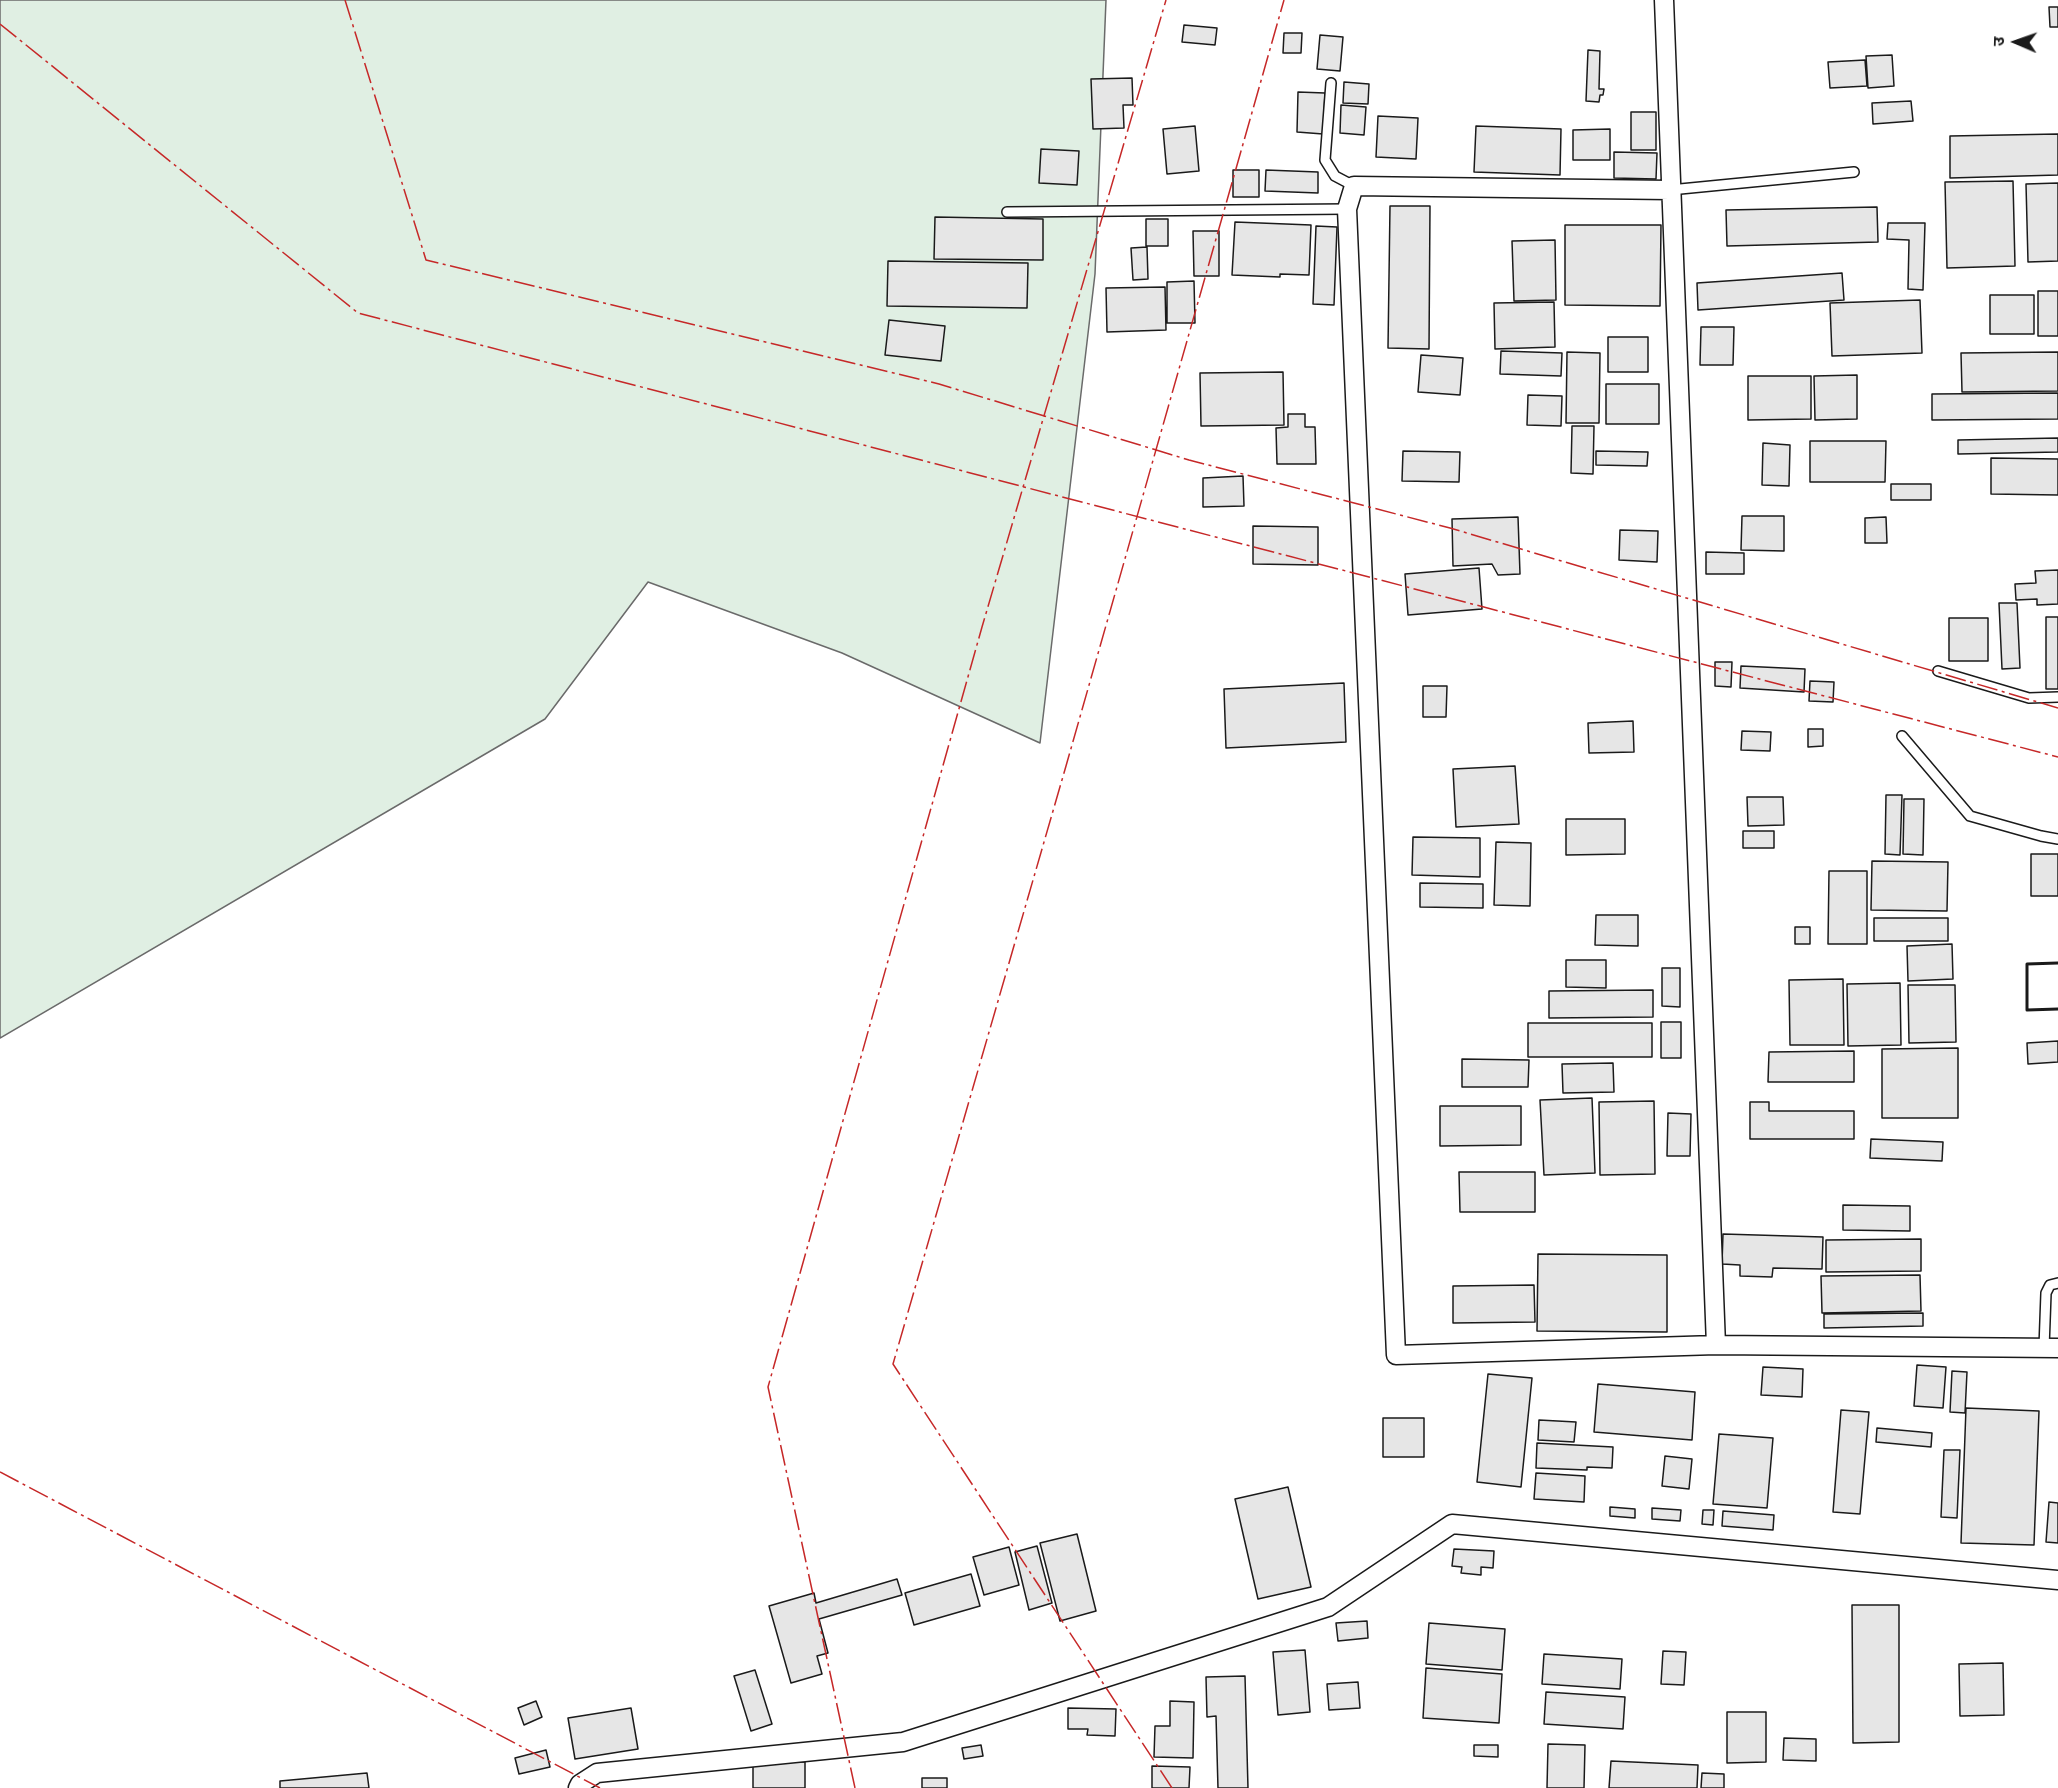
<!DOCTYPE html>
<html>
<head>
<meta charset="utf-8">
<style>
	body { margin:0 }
	#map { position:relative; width:2058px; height:1788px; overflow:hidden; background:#fff; font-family:"PT Serif","Noto Sans Devanagari",serif }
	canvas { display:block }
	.north { position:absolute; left:1986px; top:12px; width:60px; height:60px; -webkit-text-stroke:4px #fff; paint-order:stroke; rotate:272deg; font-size:16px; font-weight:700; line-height:24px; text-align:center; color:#1a1a1a }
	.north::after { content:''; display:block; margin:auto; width:21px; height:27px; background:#1a1a1a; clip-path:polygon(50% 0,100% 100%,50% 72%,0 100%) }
</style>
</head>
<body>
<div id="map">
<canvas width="2058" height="1788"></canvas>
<div class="north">उ</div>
</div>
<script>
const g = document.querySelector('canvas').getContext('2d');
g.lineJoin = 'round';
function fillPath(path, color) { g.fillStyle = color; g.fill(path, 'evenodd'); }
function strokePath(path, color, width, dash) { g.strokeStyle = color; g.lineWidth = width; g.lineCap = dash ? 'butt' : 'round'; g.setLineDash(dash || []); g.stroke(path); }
const green = new Path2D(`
	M 0,0 L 1106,0 L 1095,274 L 1040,743 L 842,653 L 648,582 L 545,719 L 0,1038 Z`);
fillPath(green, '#e0efe3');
strokePath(green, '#6a6a6a', 1.5);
const building = new Path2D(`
	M 2049,7 L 2058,7 L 2058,27 L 2050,27 Z
	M 1184,25 L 1217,28 L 1215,45 L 1182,42 Z
	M 1284,33 L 1302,33 L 1301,53 L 1283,53 Z
	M 1320,35 L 1343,37 L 1340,71 L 1317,69 Z
	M 1588,50 L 1600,51 L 1599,89 L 1604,89 L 1603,95 L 1600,95 L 1599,102 L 1586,101 Z
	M 1892,55 L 1894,86 L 1868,88 L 1866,56 Z
	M 1865,60 L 1867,86 L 1830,88 L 1828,62 Z
	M 1132,78 L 1133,105 L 1123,105 L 1124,128 L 1093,129 L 1091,79 Z
	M 1344,82 L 1369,84 L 1368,104 L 1343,103 Z
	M 1298,92 L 1325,93 L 1323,134 L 1297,132 Z
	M 1911,101 L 1913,121 L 1873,124 L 1872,103 Z
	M 1341,105 L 1366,107 L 1364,135 L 1340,133 Z
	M 1631,112 L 1656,112 L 1656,150 L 1631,150 Z
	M 1378,116 L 1418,118 L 1416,159 L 1376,157 Z
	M 1195,126 L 1199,171 L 1167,174 L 1163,129 Z
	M 1476,126 L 1561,129 L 1560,175 L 1474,172 Z
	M 1610,129 L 1610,160 L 1573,160 L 1573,130 Z
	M 2058,134 L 2058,175 L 1950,178 L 1950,136 Z
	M 1041,149 L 1079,151 L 1077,185 L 1039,183 Z
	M 1614,152 L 1657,153 L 1656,179 L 1614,178 Z
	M 1233,170 L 1259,170 L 1259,197 L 1233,197 Z
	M 1266,170 L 1318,172 L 1318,193 L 1265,191 Z
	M 2013,181 L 2015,266 L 1947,268 L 1945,182 Z
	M 2058,183 L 2058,261 L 2028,262 L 2026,184 Z
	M 1390,206 L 1430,206 L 1429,349 L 1388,348 Z
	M 1877,207 L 1878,242 L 1727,246 L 1726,210 Z
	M 935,217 L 1043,219 L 1043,260 L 934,259 Z
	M 1146,219 L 1168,219 L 1168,246 L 1146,246 Z
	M 1235,222 L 1311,225 L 1309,275 L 1280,274 L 1280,277 L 1232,275 Z
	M 1888,223 L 1925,223 L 1923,290 L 1908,289 L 1909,240 L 1887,239 Z
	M 1565,225 L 1661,225 L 1660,306 L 1565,305 Z
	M 1316,226 L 1337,227 L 1334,305 L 1313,304 Z
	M 1193,231 L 1219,231 L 1219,276 L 1194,276 Z
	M 1555,240 L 1556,300 L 1514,301 L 1512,241 Z
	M 1147,247 L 1148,279 L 1133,280 L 1131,248 Z
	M 888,261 L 1028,263 L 1027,308 L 887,306 Z
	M 1842,273 L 1844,300 L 1698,310 L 1697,283 Z
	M 1194,281 L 1195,323 L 1167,323 L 1167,282 Z
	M 1165,287 L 1166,330 L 1107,332 L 1106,288 Z
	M 2038,291 L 2058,291 L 2058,336 L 2038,336 Z
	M 1990,295 L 2034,295 L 2034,334 L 1990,334 Z
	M 1920,300 L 1922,353 L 1832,356 L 1830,303 Z
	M 1554,302 L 1555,347 L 1495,349 L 1494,303 Z
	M 889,320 L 945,326 L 941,361 L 885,355 Z
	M 1701,327 L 1734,327 L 1733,365 L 1700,365 Z
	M 1608,337 L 1648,337 L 1648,372 L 1608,372 Z
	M 1501,351 L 1562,353 L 1561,376 L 1500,374 Z
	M 1567,352 L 1600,353 L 1599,423 L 1566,423 Z
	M 2058,352 L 2058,391 L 1962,392 L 1961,353 Z
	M 1421,355 L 1463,358 L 1460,395 L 1418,392 Z
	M 1283,372 L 1284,425 L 1201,426 L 1200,373 Z
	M 1857,375 L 1857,419 L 1815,420 L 1814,376 Z
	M 1748,376 L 1811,376 L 1811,419 L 1748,420 Z
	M 1606,384 L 1659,384 L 1659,424 L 1606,424 Z
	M 2058,393 L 2058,419 L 1932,420 L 1932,394 Z
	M 1528,395 L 1562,396 L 1561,426 L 1527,425 Z
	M 1288,414 L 1305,414 L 1305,427 L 1315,427 L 1316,464 L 1277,464 L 1276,428 L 1288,427 Z
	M 1572,426 L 1594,426 L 1593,474 L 1571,473 Z
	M 2058,438 L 2058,452 L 1958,454 L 1958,440 Z
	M 1810,441 L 1886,441 L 1885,482 L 1810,482 Z
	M 1763,443 L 1790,445 L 1789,486 L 1762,485 Z
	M 1403,451 L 1460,452 L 1459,482 L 1402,481 Z
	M 1596,451 L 1648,452 L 1647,466 L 1596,465 Z
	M 1991,458 L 2058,459 L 2058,495 L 1991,494 Z
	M 1243,476 L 1244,506 L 1203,507 L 1203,478 Z
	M 1891,484 L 1931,484 L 1931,500 L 1891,500 Z
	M 1742,516 L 1784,516 L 1784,551 L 1741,550 Z
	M 1518,517 L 1520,574 L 1498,575 L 1492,564 L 1453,566 L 1452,519 Z
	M 1886,517 L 1887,543 L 1865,543 L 1865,518 Z
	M 1253,526 L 1318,527 L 1318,565 L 1253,564 Z
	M 1620,530 L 1658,531 L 1657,562 L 1619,560 Z
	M 1706,552 L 1744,553 L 1744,574 L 1706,574 Z
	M 1479,568 L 1482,609 L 1408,615 L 1405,574 Z
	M 2058,570 L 2058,604 L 2037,605 L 2037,599 L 2016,600 L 2015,584 L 2036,583 L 2035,571 Z
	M 1999,603 L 2017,603 L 2020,668 L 2002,669 Z
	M 2046,617 L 2058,617 L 2058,689 L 2046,689 Z
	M 1949,618 L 1988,618 L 1988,661 L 1949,661 Z
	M 1715,662 L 1732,662 L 1731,687 L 1715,686 Z
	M 1741,666 L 1805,669 L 1804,692 L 1740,688 Z
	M 1810,681 L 1834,682 L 1833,702 L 1809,701 Z
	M 1344,683 L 1346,742 L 1226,748 L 1224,689 Z
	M 1423,686 L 1447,686 L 1446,717 L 1423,717 Z
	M 1633,721 L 1634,752 L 1589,753 L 1588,723 Z
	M 1808,729 L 1823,729 L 1823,746 L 1808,747 Z
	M 1742,731 L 1771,732 L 1770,751 L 1741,750 Z
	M 1515,766 L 1519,824 L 1456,827 L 1453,769 Z
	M 1886,795 L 1902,795 L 1900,855 L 1885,854 Z
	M 1747,797 L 1783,797 L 1784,825 L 1748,826 Z
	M 1904,799 L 1924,799 L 1923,855 L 1903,854 Z
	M 1566,819 L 1625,819 L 1625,854 L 1566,855 Z
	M 1743,831 L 1774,831 L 1774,848 L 1743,848 Z
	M 1413,837 L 1480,838 L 1480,877 L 1412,875 Z
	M 1496,842 L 1531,843 L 1530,906 L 1494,905 Z
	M 2031,854 L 2058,854 L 2058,896 L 2031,896 Z
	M 1872,861 L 1948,862 L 1947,911 L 1871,910 Z
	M 1829,871 L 1867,871 L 1867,944 L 1828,944 Z
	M 1420,883 L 1483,884 L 1483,908 L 1420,907 Z
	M 1596,915 L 1638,915 L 1638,946 L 1595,945 Z
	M 1874,918 L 1948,918 L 1948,941 L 1874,941 Z
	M 1795,927 L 1810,927 L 1810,944 L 1795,944 Z
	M 1952,944 L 1953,979 L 1908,981 L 1907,946 Z
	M 1566,960 L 1606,960 L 1606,988 L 1566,987 Z
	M 1662,968 L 1680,968 L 1680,1007 L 1662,1006 Z
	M 1843,979 L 1844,1045 L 1790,1045 L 1789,980 Z
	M 1900,983 L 1901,1045 L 1848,1046 L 1847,984 Z
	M 1908,985 L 1955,985 L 1956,1042 L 1909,1043 Z
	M 1653,990 L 1653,1017 L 1549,1018 L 1549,991 Z
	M 1661,1022 L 1681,1022 L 1681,1058 L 1661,1058 Z
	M 1528,1023 L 1652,1023 L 1652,1057 L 1528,1057 Z
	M 2058,1041 L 2058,1062 L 2028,1064 L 2027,1043 Z
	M 1958,1048 L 1958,1118 L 1882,1118 L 1882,1049 Z
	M 1854,1051 L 1854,1082 L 1768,1082 L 1769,1052 Z
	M 1462,1059 L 1529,1060 L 1528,1087 L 1462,1087 Z
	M 1613,1063 L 1614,1092 L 1563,1093 L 1562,1064 Z
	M 1592,1098 L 1595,1173 L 1544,1175 L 1540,1100 Z
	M 1654,1101 L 1655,1174 L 1600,1175 L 1599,1102 Z
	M 1750,1102 L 1769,1102 L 1769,1111 L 1854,1111 L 1854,1139 L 1750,1139 Z
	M 1440,1106 L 1521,1106 L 1521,1145 L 1440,1146 Z
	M 1668,1113 L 1691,1114 L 1690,1156 L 1667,1156 Z
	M 1871,1139 L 1943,1142 L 1942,1161 L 1870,1158 Z
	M 1459,1172 L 1535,1172 L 1535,1212 L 1460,1212 Z
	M 1843,1205 L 1910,1206 L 1910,1231 L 1843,1230 Z
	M 1723,1234 L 1823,1237 L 1822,1269 L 1773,1268 L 1772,1277 L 1740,1276 L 1740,1265 L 1722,1264 Z
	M 1921,1239 L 1921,1271 L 1826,1272 L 1826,1240 Z
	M 1538,1254 L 1667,1255 L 1667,1332 L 1537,1331 Z
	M 1920,1275 L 1921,1311 L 1822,1313 L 1821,1276 Z
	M 1534,1285 L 1535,1322 L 1453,1323 L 1453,1286 Z
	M 1923,1313 L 1923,1326 L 1824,1328 L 1824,1314 Z
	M 1917,1365 L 1946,1367 L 1943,1408 L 1914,1406 Z
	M 1763,1367 L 1803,1369 L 1802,1397 L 1761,1395 Z
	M 1952,1371 L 1967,1372 L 1965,1413 L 1950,1412 Z
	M 1488,1374 L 1532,1378 L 1521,1487 L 1477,1482 Z
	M 1598,1384 L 1695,1392 L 1692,1440 L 1594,1432 Z
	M 1966,1408 L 2039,1411 L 2034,1545 L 1961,1543 Z
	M 1841,1410 L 1869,1412 L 1860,1514 L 1833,1512 Z
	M 1383,1418 L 1424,1418 L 1424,1457 L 1383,1457 Z
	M 1539,1420 L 1576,1422 L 1574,1442 L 1538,1440 Z
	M 1877,1428 L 1932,1433 L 1931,1447 L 1876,1442 Z
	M 1719,1434 L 1773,1438 L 1767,1508 L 1713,1504 Z
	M 1537,1443 L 1613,1447 L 1612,1468 L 1587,1467 L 1587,1470 L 1536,1468 Z
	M 1944,1450 L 1960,1450 L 1957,1518 L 1941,1517 Z
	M 1665,1456 L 1692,1459 L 1689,1489 L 1662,1486 Z
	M 1536,1473 L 1585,1476 L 1584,1502 L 1534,1499 Z
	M 1288,1487 L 1311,1587 L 1258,1599 L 1235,1499 Z
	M 2049,1502 L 2058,1503 L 2058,1543 L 2046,1542 Z
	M 1610,1507 L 1635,1509 L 1635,1518 L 1610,1516 Z
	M 1652,1508 L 1681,1510 L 1680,1521 L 1652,1519 Z
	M 1703,1510 L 1714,1510 L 1713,1525 L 1702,1524 Z
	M 1723,1511 L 1774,1515 L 1773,1530 L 1722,1526 Z
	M 1077,1534 L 1096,1611 L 1060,1621 L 1040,1543 Z
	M 1037,1546 L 1052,1603 L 1029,1610 L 1015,1552 Z
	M 1009,1547 L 1019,1585 L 984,1595 L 973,1557 Z
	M 1454,1549 L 1494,1551 L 1493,1568 L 1481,1567 L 1481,1575 L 1461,1573 L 1462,1567 L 1452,1566 Z
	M 971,1574 L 980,1606 L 914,1625 L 905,1593 Z
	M 897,1579 L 902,1595 L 819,1619 L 828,1653 L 817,1656 L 822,1674 L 791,1683 L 769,1606 L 814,1593 L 816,1603 Z
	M 1852,1605 L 1899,1605 L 1899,1742 L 1853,1743 Z
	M 1367,1621 L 1368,1638 L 1338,1641 L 1336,1623 Z
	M 1429,1623 L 1505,1629 L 1502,1670 L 1426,1664 Z
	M 1305,1650 L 1310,1712 L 1278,1715 L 1273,1652 Z
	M 1663,1651 L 1686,1652 L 1684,1685 L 1661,1684 Z
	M 1544,1654 L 1622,1659 L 1620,1689 L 1542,1684 Z
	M 2003,1663 L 2004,1715 L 1960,1716 L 1959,1664 Z
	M 1426,1668 L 1502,1674 L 1499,1723 L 1423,1718 Z
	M 755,1670 L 772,1724 L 751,1731 L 734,1676 Z
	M 1245,1676 L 1248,1788 L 1218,1788 L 1216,1716 L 1207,1717 L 1206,1677 Z
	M 1358,1682 L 1360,1708 L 1329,1710 L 1327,1684 Z
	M 1546,1692 L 1625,1697 L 1623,1729 L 1544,1724 Z
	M 536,1701 L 542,1717 L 524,1725 L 518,1708 Z
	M 1170,1701 L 1194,1702 L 1193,1758 L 1154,1757 L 1155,1726 L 1170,1726 Z
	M 631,1708 L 638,1749 L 575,1759 L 568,1718 Z
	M 1068,1708 L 1116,1709 L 1115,1736 L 1087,1735 L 1088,1729 L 1068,1729 Z
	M 1727,1712 L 1766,1712 L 1766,1762 L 1727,1763 Z
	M 1784,1738 L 1816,1739 L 1816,1761 L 1783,1760 Z
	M 1548,1744 L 1585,1745 L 1584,1788 L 1547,1788 Z
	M 981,1745 L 983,1756 L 964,1759 L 962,1748 Z
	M 1474,1745 L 1498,1745 L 1498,1757 L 1474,1756 Z
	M 546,1750 L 550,1767 L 519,1774 L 515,1758 Z
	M 753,1761 L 805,1762 L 805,1788 L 753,1788 Z
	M 1611,1761 L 1698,1765 L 1697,1788 L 1609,1788 Z
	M 1152,1766 L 1190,1767 L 1189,1788 L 1152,1788 Z
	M 367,1773 L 369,1788 L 280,1788 L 280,1781 Z
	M 1702,1773 L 1724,1774 L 1724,1788 L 1701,1788 Z
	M 922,1778 L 947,1778 L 947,1788 L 922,1788 Z`);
fillPath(building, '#e6e6e6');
strokePath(building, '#1a1a1a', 1.5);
const service = new Path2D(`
	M 1331,83 L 1325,160 L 1335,176 L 1354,186
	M 1670,190 L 1854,172
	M 1007,212 L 1347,209
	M 1938,671 L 2029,698 L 2058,697
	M 1902,736 L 1970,816 L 2041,836 L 2058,839
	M 2044,1348 L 2046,1293 L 2050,1285 L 2058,1283`);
const minor = new Path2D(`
	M 1664,0 L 1716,1345
	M 1670,190 L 1354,186 L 1347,209 L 1396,1355 L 1716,1345 L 2058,1348
	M 578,1788 L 580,1784 L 597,1773 L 903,1742 L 1328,1607 L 1452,1524 L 2058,1580`);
strokePath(service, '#1a1a1a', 12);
strokePath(minor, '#1a1a1a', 21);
strokePath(service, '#fff', 9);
strokePath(minor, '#fff', 18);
strokePath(new Path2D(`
	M 2058,963 L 2027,964 L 2027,1010 L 2058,1009`), '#1a1a1a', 3);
strokePath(new Path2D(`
	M 345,0 L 426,260 L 939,384 L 1189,460 L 1450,528 L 2058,708
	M 0,24 L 358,313 L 2058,757
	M 0,1472 L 600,1788
	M 855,1788 L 768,1387 L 982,627 L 1166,0
	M 1172,1788 L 893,1364 L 1066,766 L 1284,0`), '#c62828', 1.5, [21, 4.5, 3, 4.5]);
</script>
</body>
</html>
